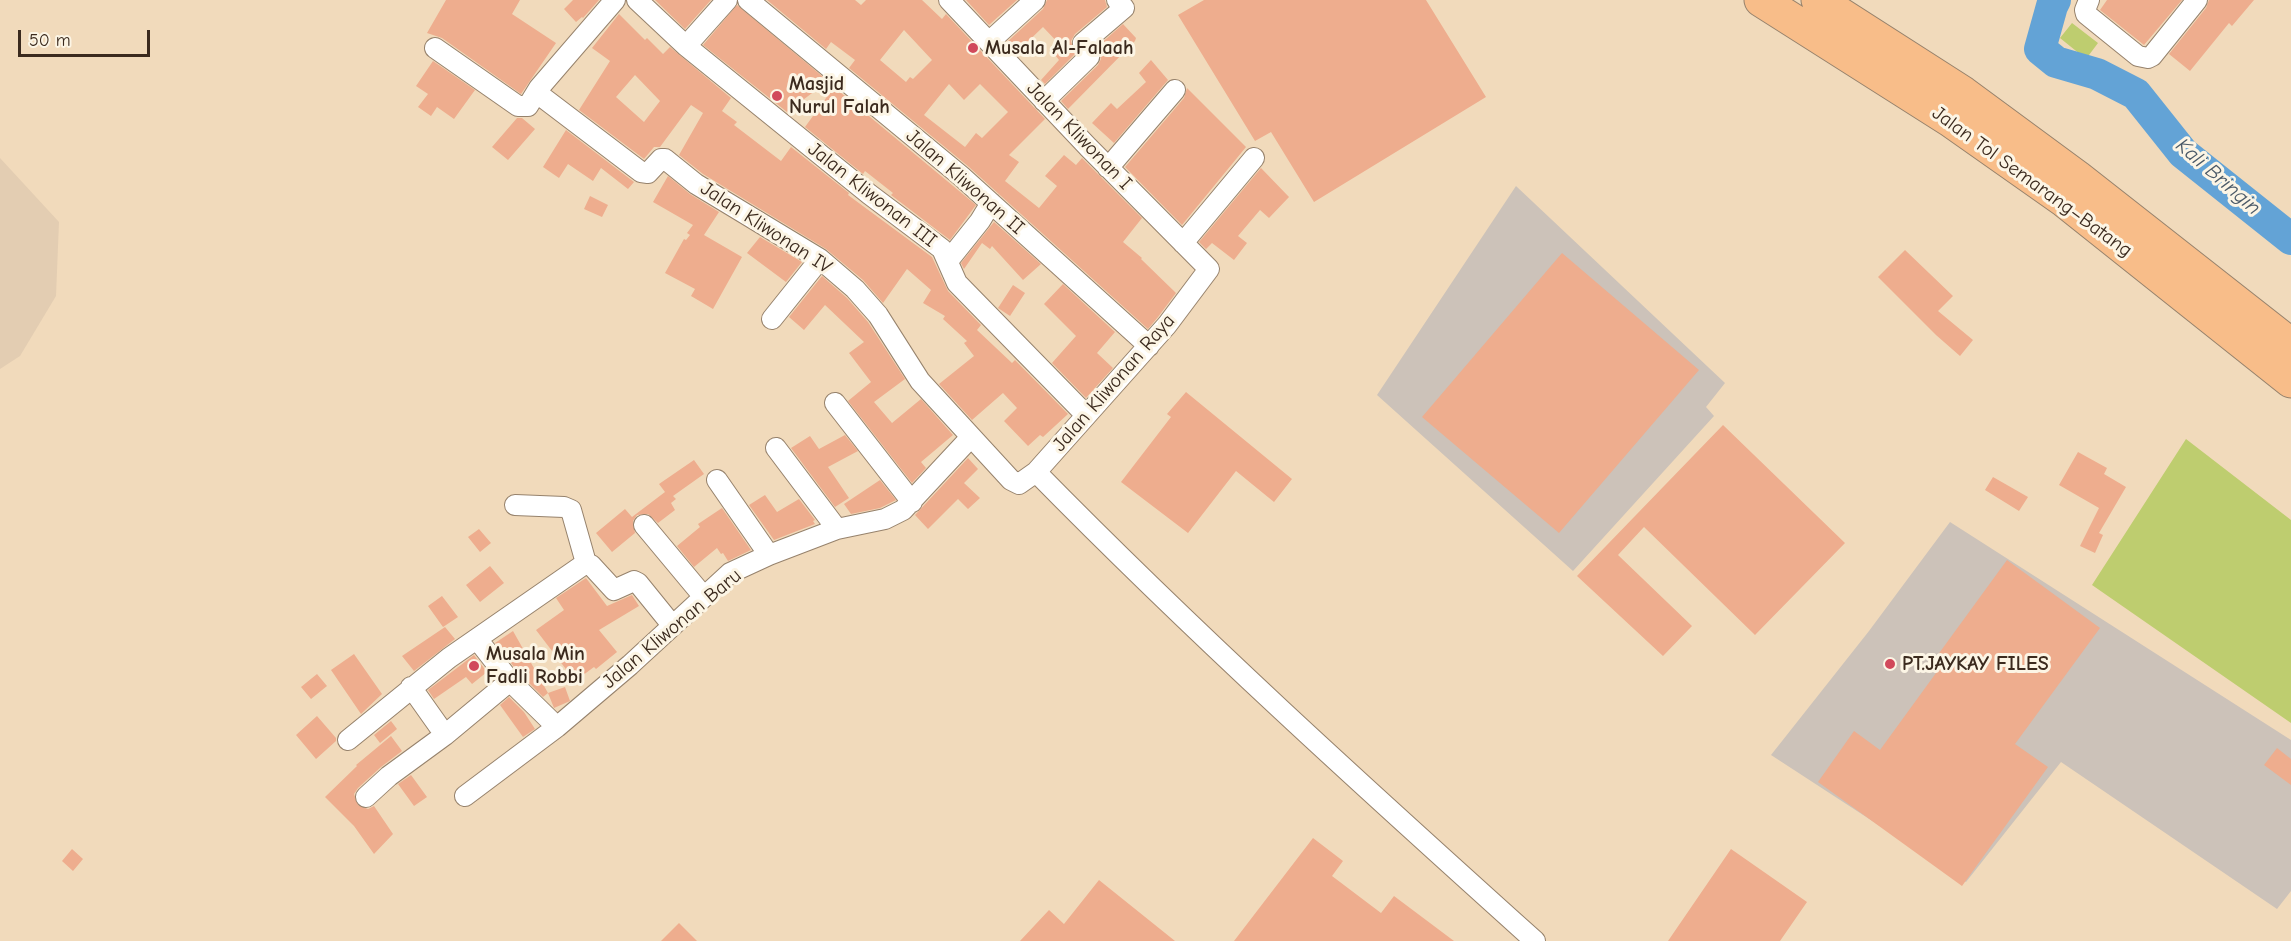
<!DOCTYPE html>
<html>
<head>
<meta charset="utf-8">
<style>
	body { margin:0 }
	#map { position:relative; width:2291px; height:941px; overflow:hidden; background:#f1dabb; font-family:"Comic Neue",sans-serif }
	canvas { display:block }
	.scale { position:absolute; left:18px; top:30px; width:132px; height:27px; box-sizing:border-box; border:3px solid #3b2a1e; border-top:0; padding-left:8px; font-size:18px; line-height:21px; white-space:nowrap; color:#3b2a1e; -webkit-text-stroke:4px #fcf5e5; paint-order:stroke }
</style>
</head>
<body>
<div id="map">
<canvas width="2291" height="941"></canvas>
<div class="scale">50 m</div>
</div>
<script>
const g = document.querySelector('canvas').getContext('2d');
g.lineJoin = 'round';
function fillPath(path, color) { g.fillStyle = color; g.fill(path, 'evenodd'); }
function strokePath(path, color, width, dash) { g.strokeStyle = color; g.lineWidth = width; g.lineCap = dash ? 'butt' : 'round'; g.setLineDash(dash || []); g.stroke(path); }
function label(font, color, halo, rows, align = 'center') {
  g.font = font + ' "Comic Neue",sans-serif'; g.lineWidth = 6; g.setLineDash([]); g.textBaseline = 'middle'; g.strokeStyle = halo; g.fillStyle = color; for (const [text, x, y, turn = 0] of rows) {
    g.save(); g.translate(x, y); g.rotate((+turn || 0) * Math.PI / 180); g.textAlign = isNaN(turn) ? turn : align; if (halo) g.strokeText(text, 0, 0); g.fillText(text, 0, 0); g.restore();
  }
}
fillPath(new Path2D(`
	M 0,158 L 59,222 L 56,296 L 20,356 L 0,369 Z`), '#e3cdb2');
fillPath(new Path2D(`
	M 1516,186 L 1725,383 L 1706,407 L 1714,416 L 1573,571 L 1377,395 Z
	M 1950,522 L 2291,740 L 2291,891 L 2277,909 L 2061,762 L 1966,882 L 1771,755 L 1869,631 Z`), '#ccc2b9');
fillPath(new Path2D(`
	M 2072,23 L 2098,43 L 2086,59 L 2060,38 Z
	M 2186,439 L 2291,520 L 2291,723 L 2092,585 Z`), '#becd6f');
strokePath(new Path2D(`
	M 2055,0 L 2052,6 L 2040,49 L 2056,62 L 2097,74 L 2136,94 L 2183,153 L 2291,239`), '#63a3d6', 32);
fillPath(new Path2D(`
	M 446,0 L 520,0 L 512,14 L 556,43 L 521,94 L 442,38 L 427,33 Z
	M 573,0 L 599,0 L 583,18 L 582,17 L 576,22 L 564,9 Z
	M 655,0 L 711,0 L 685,29 Z
	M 767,0 L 855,0 L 861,5 L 866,0 L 922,0 L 942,19 L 946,14 L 1045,119 L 1009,155 L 1019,162 L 1005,181 L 1039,208 L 1057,186 L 1045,176 L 1064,155 L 1076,165 L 1082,158 L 1142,218 L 1123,242 L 1142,258 L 1141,259 L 1176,293 L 1158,317 L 1148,329 L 969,167 L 849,68 L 855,60 L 831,42 L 826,49 ZM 904,30 L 932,60 L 913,79 L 910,77 L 906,82 L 880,60 ZM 949,84 L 964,100 L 980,84 L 1008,112 L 982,138 L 976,133 L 965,147 L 924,115 Z
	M 966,0 L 1017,0 L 989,25 Z
	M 1047,0 L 1105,0 L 1107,7 L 1075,34 L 1071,41 L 1075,54 L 1045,84 L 1041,80 L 1059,60 L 1055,55 L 1063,48 L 1043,27 L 1016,53 L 1006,43 L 1043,9 Z
	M 1204,0 L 1426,0 L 1486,97 L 1314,202 L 1271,132 L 1255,141 L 1178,15 Z
	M 2107,0 L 2182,0 L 2144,45 L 2100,10 Z
	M 2209,0 L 2254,0 L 2232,26 L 2229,23 L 2190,71 L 2169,54 L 2206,8 Z
	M 737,5 L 828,81 L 787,112 L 703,45 Z
	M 619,14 L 645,40 L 647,38 L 663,54 L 670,47 L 731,98 L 722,111 L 737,122 L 734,125 L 781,161 L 791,147 L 849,193 L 848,195 L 932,257 L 948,291 L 981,325 L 977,330 L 1012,363 L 1015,360 L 1068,414 L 1043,437 L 1040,435 L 1028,446 L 1004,421 L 1017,408 L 1003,393 L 972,420 L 939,384 L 974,356 L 964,343 L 967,341 L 943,319 L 945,316 L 923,303 L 931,290 L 907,269 L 883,303 L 863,280 L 826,249 L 703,174 L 679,155 L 703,113 L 691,105 L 660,147 L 654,147 L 644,159 L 579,110 L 610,61 L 592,48 ZM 635,75 L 660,101 L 644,122 L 616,97 Z
	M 1123,24 L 1136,38 L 1135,41 L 1068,109 L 1061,101 L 1098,65 L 1101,59 L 1098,46 Z
	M 1151,60 L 1168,80 L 1114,143 L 1092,123 L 1111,103 L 1117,109 L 1146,82 L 1139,73 Z
	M 433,61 L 475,90 L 454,119 L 437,107 L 431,116 L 418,107 L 428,94 L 416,86 Z
	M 834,87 L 976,205 L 950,240 L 891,195 L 893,193 L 865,171 L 863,174 L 805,127 Z
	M 1187,88 L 1246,147 L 1182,225 L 1125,167 L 1184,98 Z
	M 517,118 L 522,118 L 535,129 L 508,160 L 492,147 Z
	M 566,130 L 634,182 L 628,189 L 601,168 L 593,181 L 568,164 L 559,178 L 543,167 Z
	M 1261,168 L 1289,197 L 1269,218 L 1260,210 L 1238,236 L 1247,243 L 1234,260 L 1212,243 L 1206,249 L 1199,242 Z
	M 668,176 L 690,194 L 719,212 L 704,235 L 742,257 L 713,309 L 691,296 L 695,289 L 665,273 L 684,239 L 686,240 L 690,235 L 687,233 L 693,225 L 653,202 Z
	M 590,196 L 608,205 L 602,217 L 584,209 Z
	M 994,222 L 1041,264 L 1023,280 L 992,246 L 990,249 L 982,243 L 964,269 L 961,263 Z
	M 760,237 L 802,262 L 786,282 L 747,253 Z
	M 1905,250 L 1953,296 L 1938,311 L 1973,340 L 1960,356 L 1936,335 L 1878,277 Z
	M 1562,253 L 1699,370 L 1559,533 L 1422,417 Z
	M 822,276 L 847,298 L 868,322 L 905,379 L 874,402 L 892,423 L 921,399 L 953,435 L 921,462 L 926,468 L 912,483 L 848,401 L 871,382 L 849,353 L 864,342 L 825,305 L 804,330 L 789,317 Z
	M 1063,284 L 1115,332 L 1097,353 L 1113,368 L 1086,398 L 1052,363 L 1076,336 L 1044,304 Z
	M 1013,285 L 1025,293 L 1010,316 L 998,308 Z
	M 1186,392 L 1292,479 L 1274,502 L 1236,471 L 1188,533 L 1121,482 L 1171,417 L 1167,414 Z
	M 1723,425 L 1845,543 L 1755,635 L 1644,527 L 1618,555 L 1692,626 L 1663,656 L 1577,576 Z
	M 845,435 L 858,451 L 828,467 L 849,498 L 835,507 L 791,448 L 810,436 L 819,449 Z
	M 2078,452 L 2107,468 L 2104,474 L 2126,487 L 2099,533 L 2103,535 L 2095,553 L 2080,546 L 2099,508 L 2059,485 Z
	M 968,458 L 978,469 L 964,483 L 980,498 L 968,509 L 958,499 L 928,529 L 915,515 Z
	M 694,460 L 704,474 L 673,496 L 676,499 L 671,503 L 675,510 L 658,523 L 648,514 L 637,515 L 633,521 L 635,533 L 612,552 L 596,533 L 625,509 L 632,517 L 665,492 L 659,484 Z
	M 1993,477 L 2028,497 L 2019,511 L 1985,490 Z
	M 880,480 L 896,500 L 880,508 L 851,514 L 844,504 Z
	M 765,495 L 777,512 L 799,499 L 815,520 L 813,521 L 815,524 L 774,540 L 749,505 Z
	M 722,508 L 751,550 L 728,561 L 723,553 L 721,554 L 717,548 L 694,567 L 677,546 L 700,527 L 698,524 Z
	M 479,529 L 491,543 L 480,552 L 468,537 Z
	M 2007,560 L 2100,628 L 2015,744 L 2048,767 L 1962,886 L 1818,782 L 1854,731 L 1880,750 L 1936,673 L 1929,667 Z
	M 490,566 L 504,583 L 480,602 L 466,585 Z
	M 586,578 L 607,606 L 632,595 L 639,606 L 599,630 L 617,652 L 596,669 L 594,667 L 575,681 L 536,630 L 564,610 L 556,598 Z
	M 442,596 L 458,617 L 443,627 L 428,606 Z
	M 445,627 L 455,639 L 414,671 L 402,656 Z
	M 513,631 L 548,693 L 543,697 L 519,673 L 495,643 Z
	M 354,654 L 382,694 L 361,714 L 331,670 Z
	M 474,655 L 487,672 L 472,684 L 466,677 L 434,699 L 428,690 Z
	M 317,674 L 327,686 L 311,699 L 301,687 Z
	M 565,687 L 570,701 L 554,708 L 548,693 Z
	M 509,697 L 524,712 L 535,729 L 523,737 L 500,705 Z
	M 317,716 L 336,738 L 336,741 L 316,759 L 296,735 Z
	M 391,721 L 397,729 L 380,743 L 374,735 Z
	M 391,736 L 402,751 L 381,767 L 358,788 L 354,794 L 358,805 L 368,809 L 374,806 L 393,834 L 374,854 L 354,826 L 325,797 L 357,766 L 356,765 Z
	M 2277,748 L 2291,759 L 2291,785 L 2264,765 Z
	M 411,775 L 427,797 L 414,806 L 398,784 Z
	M 1313,838 L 1343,861 L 1332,876 L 1381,913 L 1394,896 L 1454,941 L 1234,941 Z
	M 72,849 L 83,859 L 73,871 L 62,861 Z
	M 1731,849 L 1807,902 L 1780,941 L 1668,941 Z
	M 1099,880 L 1175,941 L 1020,941 L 1049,910 L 1064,924 Z
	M 679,923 L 697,941 L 661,941 Z`), '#eead8e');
const street = new Path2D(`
	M 637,0 L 686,46 L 869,194 L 942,249 L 957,283 L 1086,415
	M 748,0 L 961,176 L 1149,346
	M 2089,0 L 2085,10 L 2086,14 L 2138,56 L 2148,58 L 2152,56 L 2197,0
	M 989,42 L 1035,0
	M 686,46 L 727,0
	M 435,48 L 518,106 L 528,106 L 539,88 L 615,0
	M 537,93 L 641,172 L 648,173 L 661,159 L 665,159 L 696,184 L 820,259 L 855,289 L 878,315 L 920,381 L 1011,480 L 1019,484 L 1036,472 L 1167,325 L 1209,269 L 1088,147 L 949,0
	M 1044,101 L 1089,57 L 1083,43 L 1124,8 L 1117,0
	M 1108,168 L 1175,90
	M 1183,243 L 1254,158
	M 948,261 L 980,221 L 991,203
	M 772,319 L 820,259
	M 835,403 L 912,502
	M 776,448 L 837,529
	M 1036,472 C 1196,635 1365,788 1535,941
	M 717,480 L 769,555
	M 515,505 L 564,507 L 571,510 L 586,563
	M 644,525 L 704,597
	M 477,639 L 510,681 L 557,727 L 630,665 L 730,573 L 769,555 L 837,529 L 885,519 L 903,510 L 971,437
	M 411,687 L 445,735
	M 348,740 L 449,658 L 586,563 L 591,565 L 614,590 L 634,581 L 638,583 L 672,625
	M 465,796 L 557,727
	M 366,797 L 389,776 L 445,735 L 510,681`);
const highway = new Path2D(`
	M 1761,0 L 1950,120 L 2065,201 L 2291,381
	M 1818,0 L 1963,93 L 2077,177 L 2291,345`);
strokePath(street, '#96826c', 22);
strokePath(highway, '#96826c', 35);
strokePath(street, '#fff', 20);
strokePath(highway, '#f8bd89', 33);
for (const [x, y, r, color] of [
	[973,48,6,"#d1495b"],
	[777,96,6,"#d1495b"],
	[1890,664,6,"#d1495b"],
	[474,666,6,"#d1495b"]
]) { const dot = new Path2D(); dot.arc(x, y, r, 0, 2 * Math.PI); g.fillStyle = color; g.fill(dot); strokePath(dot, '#fcf5e5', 2); }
label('bold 20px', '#3b2a1e', '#fcf5e5', [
	["Musala Al-Falaah",985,48],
	["Masjid",789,84],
	["Nurul Falah",789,107],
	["Musala Min",486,654],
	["Fadli Robbi",486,677],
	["PT.JAYKAY FILES",1902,664]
], 'left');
label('20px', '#3b2a1e', '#fcf5e5', [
	["Jalan Kliwonan I",1079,136,46],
	["Jalan Kliwonan II",965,182,41],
	["Jalan Tol Semarang–Batang",2032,182,36],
	["Jalan Kliwonan III",872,195,38],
	["Jalan Kliwonan IV",766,228,33],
	["Jalan Kliwonan Raya",1114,383,-49],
	["Jalan Kliwonan Baru",672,629,-40]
]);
label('italic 21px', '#4b5a68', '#fcf5e5', [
	["Kali Bringin",2218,177,41]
]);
</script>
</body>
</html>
